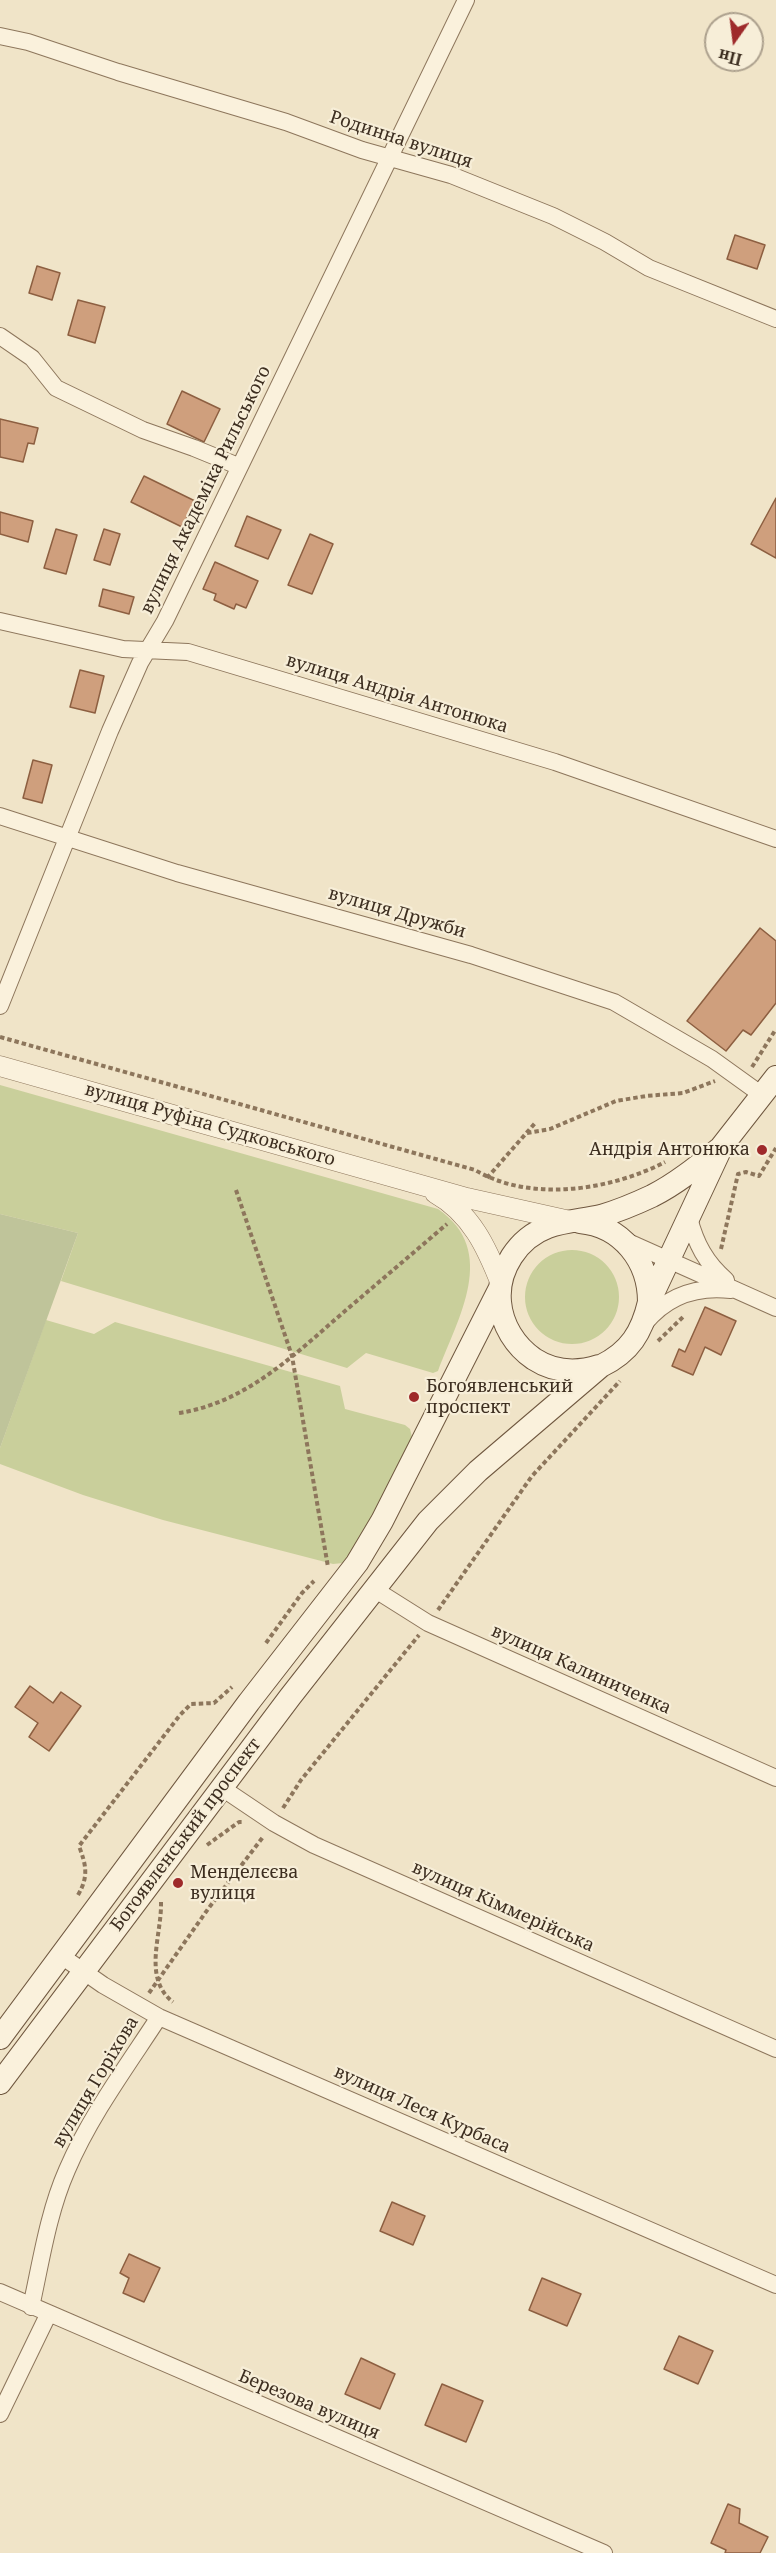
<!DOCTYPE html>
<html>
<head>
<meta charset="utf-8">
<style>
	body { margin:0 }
	#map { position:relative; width:776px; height:2553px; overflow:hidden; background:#f0e4c8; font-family:"Noto Serif",serif }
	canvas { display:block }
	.north { position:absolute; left:704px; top:12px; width:60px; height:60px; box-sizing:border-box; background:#f7eed8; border:2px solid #ada18e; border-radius:50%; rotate:194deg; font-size:16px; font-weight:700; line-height:24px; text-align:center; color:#3d2e20 }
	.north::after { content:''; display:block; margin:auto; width:21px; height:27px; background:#9e2a2b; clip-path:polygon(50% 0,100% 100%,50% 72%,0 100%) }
</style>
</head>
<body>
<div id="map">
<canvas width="776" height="2553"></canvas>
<div class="north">Пн</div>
</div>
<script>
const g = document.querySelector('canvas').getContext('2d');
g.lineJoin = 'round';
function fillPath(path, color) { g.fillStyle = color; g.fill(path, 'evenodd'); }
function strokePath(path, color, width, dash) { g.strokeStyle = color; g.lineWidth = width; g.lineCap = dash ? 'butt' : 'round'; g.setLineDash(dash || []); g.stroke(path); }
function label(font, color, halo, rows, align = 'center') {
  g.font = font + ' "Noto Serif",serif'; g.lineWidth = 4.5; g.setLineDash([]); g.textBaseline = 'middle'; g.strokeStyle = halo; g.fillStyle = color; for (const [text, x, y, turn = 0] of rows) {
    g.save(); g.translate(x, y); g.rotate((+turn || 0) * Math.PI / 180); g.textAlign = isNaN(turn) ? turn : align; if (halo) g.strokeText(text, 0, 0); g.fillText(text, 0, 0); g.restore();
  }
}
fillPath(new Path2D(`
	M 0,1085 L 438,1209 C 499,1251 458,1318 438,1371 L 433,1373 L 366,1353 L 347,1368 L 61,1281 L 78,1233 L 0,1214 Z
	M525 1297a47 47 0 1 1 94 0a47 47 0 1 1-94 0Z
	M 46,1320 L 94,1334 L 115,1322 L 340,1386 L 345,1409 L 405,1425 L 410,1429 L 412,1437 L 377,1521 L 343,1563 L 333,1564 L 163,1520 L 83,1495 L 0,1464 L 0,1448 Z`), '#c9cf9b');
fillPath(new Path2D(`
	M 0,1214 L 78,1233 L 0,1448 Z`), '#bfc49a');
const building = new Path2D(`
	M 735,235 L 765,245 L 757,269 L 727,259 Z
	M 37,266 L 60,273 L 52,300 L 29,293 Z
	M 78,300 L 105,307 L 95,343 L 68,335 Z
	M 182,391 L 220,409 L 204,442 L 167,424 Z
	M 0,419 L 38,428 L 34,444 L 28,443 L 23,462 L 0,457 Z
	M 144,476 L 195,501 L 182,527 L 131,502 Z
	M 776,498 L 776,558 L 751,544 Z
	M 0,512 L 33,521 L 28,542 L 0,534 Z
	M 247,516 L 281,530 L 268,559 L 235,546 Z
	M 56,529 L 77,535 L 66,574 L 44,568 Z
	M 104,529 L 120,534 L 110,565 L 94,560 Z
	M 310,534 L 333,544 L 312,594 L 288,585 Z
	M 215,562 L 258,581 L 246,608 L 236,604 L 234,609 L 214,600 L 216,594 L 203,589 Z
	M 103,589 L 134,597 L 129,614 L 99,606 Z
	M 80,670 L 104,676 L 95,713 L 70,707 Z
	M 33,760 L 52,765 L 42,803 L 23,798 Z
	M 760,928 L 776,941 L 776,1003 L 751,1035 L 743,1030 L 726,1051 L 687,1021 Z
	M 705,1307 L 736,1321 L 721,1355 L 705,1347 L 693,1375 L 672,1366 L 679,1349 L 685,1352 Z
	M 30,1686 L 53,1703 L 61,1692 L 81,1706 L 49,1751 L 29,1737 L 38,1723 L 15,1707 Z
	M 392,2202 L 425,2216 L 413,2245 L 380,2231 Z
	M 129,2254 L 160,2268 L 144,2302 L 123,2293 L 129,2278 L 120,2273 Z
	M 542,2278 L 581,2294 L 567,2326 L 529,2310 Z
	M 679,2336 L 713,2351 L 698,2384 L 664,2369 Z
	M 361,2358 L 395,2374 L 380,2409 L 345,2394 Z
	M 442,2384 L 483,2401 L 466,2442 L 425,2425 Z
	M 728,2504 L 740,2509 L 739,2523 L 768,2537 L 760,2553 L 725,2553 L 726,2550 L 711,2543 Z`);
fillPath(building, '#cf9f7d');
strokePath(building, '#8d5f41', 1.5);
const minor = new Path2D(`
	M 0,36 L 28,42 L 118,72 L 286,122 L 362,150 L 451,175 L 553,216 L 605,242 L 649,268 L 776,319
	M 0,336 L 32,358 L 56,388 L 143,430 L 194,448 L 238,466
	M 0,621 L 123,649 L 188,652 L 555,762 L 776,839
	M 0,816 L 177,873 L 471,955 L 614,1002 L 712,1059 L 762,1095
	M 0,1006 L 110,731 L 140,663 L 165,621 L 466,0
	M 689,1218 C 696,1244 706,1263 726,1280
	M 626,1241 L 776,1308
	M 645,1323 C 667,1296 697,1286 731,1290
	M 374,1589 L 428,1623 L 776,1778
	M 222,1788 L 274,1823 L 314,1845 L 776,2049
	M 60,1955 L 103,1985 L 159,2017 L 776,2285
	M 0,2292 L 604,2553
	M 31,2307 C 41,2262 48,2213 67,2170 C 90,2116 127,2066 159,2017
	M 0,2414 L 48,2315`);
const tertiary = new Path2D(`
	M 0,1066 L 467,1198 L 570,1221
	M 435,1193 C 471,1213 487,1248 501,1284`);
const secondary = new Path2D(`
	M 580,1222 C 622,1226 649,1261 649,1302
	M 599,1366 C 577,1373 554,1372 534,1359 C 515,1346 502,1325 500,1302 C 497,1270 518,1238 548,1227 C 564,1221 584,1220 601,1216 C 618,1211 635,1204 652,1196 C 676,1184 698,1166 719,1149
	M 0,2038 L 249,1702 L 357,1563 L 382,1521 L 500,1288
	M 0,2083 L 290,1697 L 428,1521 L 478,1471 L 601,1366 C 630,1352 642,1332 649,1302 L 722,1146 L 776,1077`);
strokePath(minor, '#8d765c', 18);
strokePath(tertiary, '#8d765c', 21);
strokePath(secondary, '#6f573f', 24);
strokePath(new Path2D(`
	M 0,1037 L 475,1170 C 531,1203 611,1190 665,1162
	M 752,1067 L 776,1029
	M 527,1133 L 550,1129 L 616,1101 L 646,1096 L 683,1093 L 715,1081
	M 487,1178 L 536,1122
	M 236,1190 L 292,1356 L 328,1567
	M 721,1249 L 738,1174 L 746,1172 L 759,1176 L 776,1148
	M 658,1341 L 685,1315
	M 179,1413 C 246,1403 295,1354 345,1311 C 379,1282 413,1253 447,1224
	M 438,1610 L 532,1476 L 620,1381
	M 266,1643 L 302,1593 L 314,1581
	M 283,1808 L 301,1780 L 419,1635
	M 207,1845 L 239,1822 L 243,1822
	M 78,1895 C 89,1876 86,1865 79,1846 L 180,1715 L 191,1704 L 214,1703 L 232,1687
	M 161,1902 C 162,1935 142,1978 173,2002
	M 149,1993 L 208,1909 L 263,1837`), '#8d765c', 4, [4.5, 3]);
strokePath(minor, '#faf1dc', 16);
strokePath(tertiary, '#faf1dc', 20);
strokePath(secondary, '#faf1dc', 22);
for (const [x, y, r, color] of [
	[762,1150,6,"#9e2a2b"],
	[414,1397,6,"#9e2a2b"],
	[178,1883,6,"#9e2a2b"]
]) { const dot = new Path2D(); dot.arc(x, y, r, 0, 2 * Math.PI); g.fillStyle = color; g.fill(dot); strokePath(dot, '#f7eed8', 2); }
label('18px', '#3d2e20', '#f7eed8', [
	["Родинна вулиця",401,140,18],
	["вулиця Академіка Рильського",206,490,-64],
	["вулиця Андрія Антонюка",397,694,17],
	["вулиця Дружби",397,913,16],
	["вулиця Руфіна Судковського",210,1125,16],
	["вулиця Калиниченка",581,1670,24],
	["Богоявленський проспект",186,1835,-53],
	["вулиця Кіммерійська",503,1907,24],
	["вулиця Горіхова",96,2082,-59],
	["вулиця Леся Курбаса",422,2110,24],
	["Березова вулиця",309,2405,23]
]);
label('18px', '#3d2e20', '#f7eed8', [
	["Андрія Антонюка",750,1150,"right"],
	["Богоявленський",426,1387],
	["проспект",426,1408],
	["Менделєєва",190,1873],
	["вулиця",190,1894]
], 'left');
</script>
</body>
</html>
